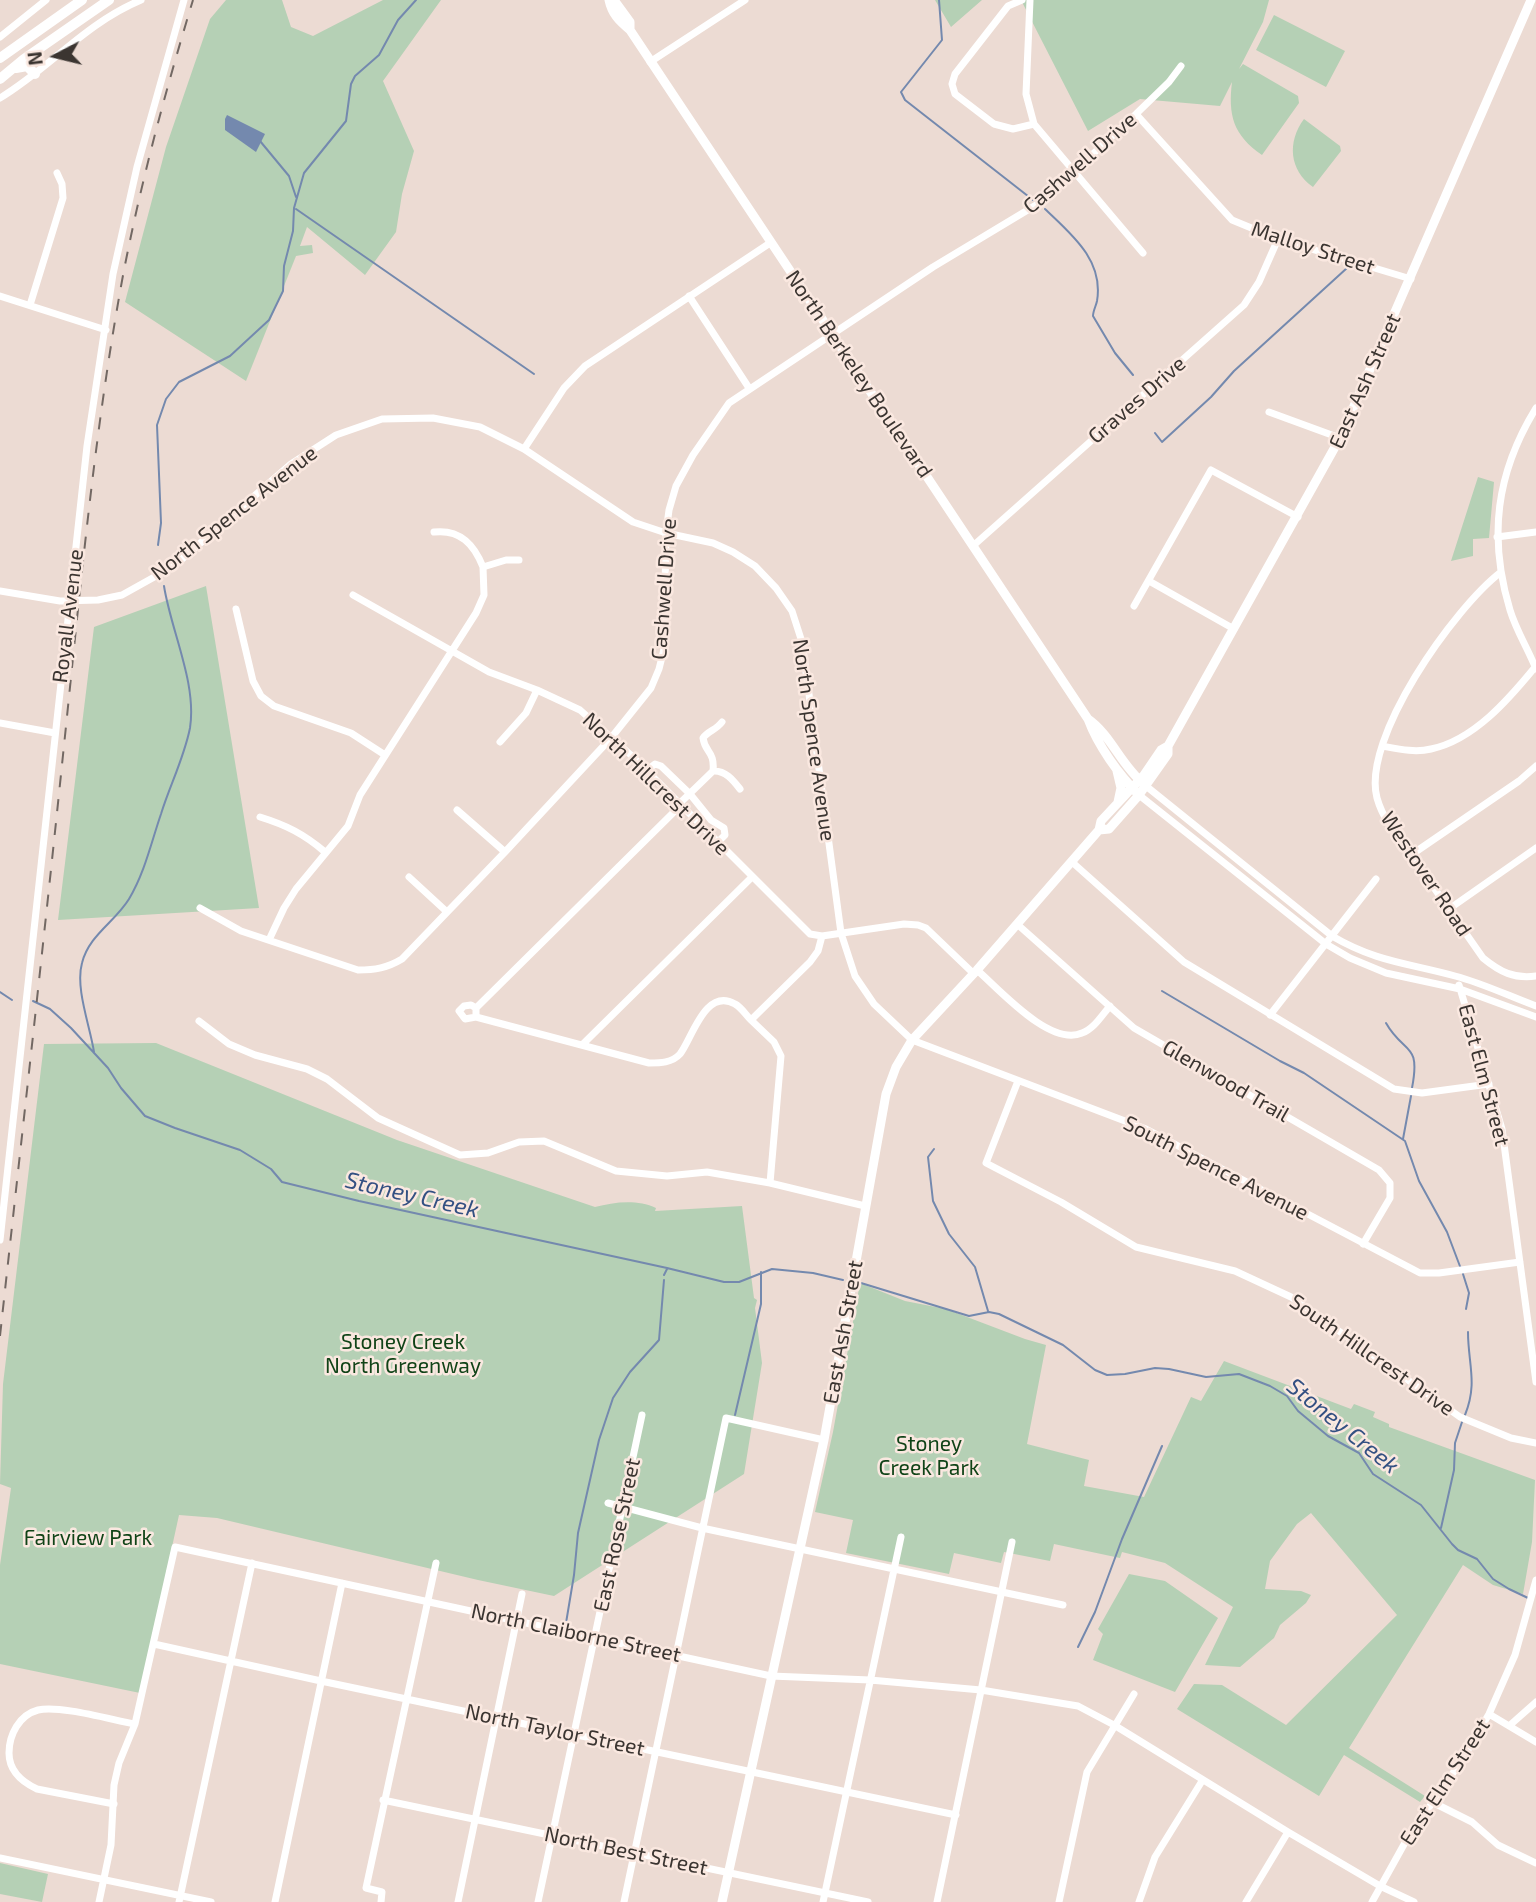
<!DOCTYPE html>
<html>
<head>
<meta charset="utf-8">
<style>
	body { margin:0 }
	#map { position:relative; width:1536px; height:1902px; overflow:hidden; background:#ecdbd3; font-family:"Exo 2",sans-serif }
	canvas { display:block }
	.north { position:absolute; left:21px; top:21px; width:70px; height:70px; -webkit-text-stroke:5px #fae8e0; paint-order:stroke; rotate:263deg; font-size:19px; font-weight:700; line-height:28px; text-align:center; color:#3b3531 }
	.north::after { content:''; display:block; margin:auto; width:24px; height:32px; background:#3b3531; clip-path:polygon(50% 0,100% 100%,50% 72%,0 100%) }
</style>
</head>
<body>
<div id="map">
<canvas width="1536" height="1902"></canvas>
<div class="north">N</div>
</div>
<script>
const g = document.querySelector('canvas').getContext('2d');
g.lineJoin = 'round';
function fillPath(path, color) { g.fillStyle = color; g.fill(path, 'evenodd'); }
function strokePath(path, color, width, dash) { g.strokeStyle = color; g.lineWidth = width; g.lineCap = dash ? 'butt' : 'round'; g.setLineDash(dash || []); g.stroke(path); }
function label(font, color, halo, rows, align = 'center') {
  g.font = font + ' "Exo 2",sans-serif'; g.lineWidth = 5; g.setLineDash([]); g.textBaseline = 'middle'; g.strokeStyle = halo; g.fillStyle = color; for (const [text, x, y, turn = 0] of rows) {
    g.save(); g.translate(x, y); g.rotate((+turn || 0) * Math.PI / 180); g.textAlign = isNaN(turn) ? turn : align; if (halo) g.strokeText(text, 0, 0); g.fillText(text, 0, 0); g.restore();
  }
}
fillPath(new Path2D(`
	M 226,0 L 282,0 L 291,27 L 313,36 L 383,0 L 441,0 L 383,81 L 414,151 L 402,194 L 396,232 L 365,275 L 307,227 L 300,246 L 312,245 L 313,253 L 296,256 L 246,381 L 125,302 L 166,147 L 210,19 Z
	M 935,0 L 982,0 L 951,27 Z
	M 1021,0 L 1269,0 L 1263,22 L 1239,69 L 1243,64 L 1298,96 L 1299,103 L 1262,155 C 1233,135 1228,115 1232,82 L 1220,106 L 1140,99 L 1088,131 Z
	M 1274,15 L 1345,51 L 1326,87 L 1256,50 Z
	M 1304,119 L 1340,146 L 1341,151 L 1313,187 C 1289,170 1287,142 1304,119 Z
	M 1478,477 L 1494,482 L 1489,538 L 1473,539 L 1473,556 L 1451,561 Z
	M 206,586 L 259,908 L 58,920 L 94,627 Z
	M 156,1043 L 397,1140 L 595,1207 C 614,1202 637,1199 656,1208 L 655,1211 L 742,1206 L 754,1298 L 757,1300 L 755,1308 L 762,1363 L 744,1474 L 554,1596 L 478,1580 L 217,1518 L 179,1515 L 140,1693 L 0,1664 L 0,1565 L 11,1488 L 0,1484 L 3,1384 L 44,1044 Z
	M 860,1283 L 905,1301 L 946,1309 L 1025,1339 L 1046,1345 L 1027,1444 L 1089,1460 L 1084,1486 L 1144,1497 L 1191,1397 L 1201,1401 L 1224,1361 L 1351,1409 L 1354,1404 L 1375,1412 L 1373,1417 L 1389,1424 L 1389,1427 L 1535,1480 L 1532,1542 L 1523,1594 L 1493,1585 L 1463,1565 L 1349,1748 L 1425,1796 L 1420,1802 L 1344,1755 L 1319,1796 L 1177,1709 L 1194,1684 L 1222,1685 L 1286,1725 L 1397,1615 L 1311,1513 L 1297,1524 L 1270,1561 L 1265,1589 L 1301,1591 L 1311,1595 L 1306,1603 L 1280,1625 L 1274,1638 L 1240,1667 L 1205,1665 L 1233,1607 L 1165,1563 L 1122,1552 L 1120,1558 L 1054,1544 L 1050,1561 L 1004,1552 L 1001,1563 L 954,1553 L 949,1574 L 846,1553 L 853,1520 L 815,1512 L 833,1432 Z
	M 1129,1574 L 1165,1581 L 1218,1618 L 1175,1692 L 1093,1660 L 1103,1634 L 1098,1629 Z
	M 0,1863 L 48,1874 L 42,1902 L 0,1894 Z`), '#b5d0b5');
fillPath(new Path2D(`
	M 227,115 L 265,134 L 256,152 L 225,130 L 225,119 Z`), '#7489ae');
strokePath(new Path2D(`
	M 939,0 L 942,40 L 901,92 L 905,100 L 1033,200
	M 260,141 L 289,176 L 296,197
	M 296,209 L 534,374
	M 1045,209 C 1071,234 1104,260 1097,301 C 1096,306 1093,311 1093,316 L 1115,353 L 1133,375
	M 1155,433 L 1162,442 L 1211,397 L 1234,371 L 1347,268
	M 158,545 L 161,523 L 157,425 L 166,399 L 179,382 L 230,356 L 269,320 L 283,291 L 284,266 L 293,231 L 294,208 L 304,173 L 346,121 L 351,84 L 355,76 L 379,55 L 398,20 L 416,0
	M 1162,991 L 1280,1061 L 1304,1073 L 1405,1141 L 1419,1181 L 1447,1232 L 1461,1269
	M 0,992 L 12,1000
	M 33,1001 L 50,1009 L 71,1028 L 108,1068 L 121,1088 L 145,1116 L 175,1128 L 240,1150 L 271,1169 L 282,1182 L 359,1201 L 667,1268 L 724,1282 L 739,1282 L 772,1269 L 813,1273 L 843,1280
	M 1386,1023 C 1404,1055 1421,1041 1412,1088
	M 94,1052 C 90,1026 75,988 82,963 C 89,935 115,922 129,899 C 145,872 151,843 161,814 C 170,785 184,758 190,728 C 197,683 171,631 164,586
	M 1403,1139 L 1411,1096
	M 934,1149 L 928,1157 L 933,1201 L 949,1234 L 975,1267 L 988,1311
	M 1463,1274 L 1469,1293 L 1466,1309
	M 664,1275 L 667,1269
	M 861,1283 L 969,1316 L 989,1312 L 999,1314 L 1063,1345 L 1095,1370 L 1107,1375 L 1125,1374 L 1155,1368 L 1169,1369 L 1206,1377 L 1239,1374 L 1270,1386 L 1287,1396 L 1298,1411 L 1328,1436 L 1359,1453 L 1373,1474 L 1421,1505 L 1452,1544 L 1458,1550 L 1477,1559 L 1493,1579 L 1509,1589 L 1528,1598
	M 735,1415 L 761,1304 L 761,1272
	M 1465,1415 C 1478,1383 1468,1364 1468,1332
	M 1441,1528 L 1454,1470 L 1455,1443 L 1462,1422
	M 566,1623 L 574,1575 L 578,1533 L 599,1440 L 613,1398 L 630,1372 L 659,1340 L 664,1280
	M 1078,1647 L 1095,1612 L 1122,1539 L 1162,1446`), '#7489ae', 2);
strokePath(new Path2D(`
	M 1022,0 L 1008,6 L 955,74 L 952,84 L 955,94 L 994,124 L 1013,129 L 1034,124
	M 1030,0 L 1026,94 L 1034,124 L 1143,253
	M 0,37 L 46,0
	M 650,62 L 745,0
	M 0,98 C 50,68 84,24 141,0
	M 1136,114 L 1232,220 L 1278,239 L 1411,279
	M 0,296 L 106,330
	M 689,296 L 749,388
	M 30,305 L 63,198 L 62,184 L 57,173
	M 1536,408 C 1496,473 1488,537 1510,610 C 1516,630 1528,649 1536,669
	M 1269,412 L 1340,438
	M 524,449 L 564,388 L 585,366 L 770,243
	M 434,532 C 460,529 474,544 483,567 L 506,560 L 519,560
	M 1497,537 L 1536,532
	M 974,545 L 1244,305 L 1259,282 L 1278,239
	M 1501,572 C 1454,608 1361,739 1377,798 C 1384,823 1402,842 1416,862 C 1438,894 1461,926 1483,958 C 1500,972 1514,979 1536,976
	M 1149,581 L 1234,629
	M 0,591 L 60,601 L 98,600 L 122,595 L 174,566 L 291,464 L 336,435 L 382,419 L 433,418 L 480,427 L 524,449 L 633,522 L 666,533 L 713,543 L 733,552 L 755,566 L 776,588 L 792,611 L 802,642 L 841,933 L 855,976 L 874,1004 L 912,1040 L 1146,1129 L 1420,1273 L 1439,1273 L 1520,1262
	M 353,595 L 489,672 L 537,690 L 580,710 L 632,756 L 810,934 L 822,936 L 904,924 L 918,925 L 926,928 L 974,974
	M 1134,606 L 1211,470 L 1298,517
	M 236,609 L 253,681 L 261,696 L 274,706 L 351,733 L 385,755
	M 0,723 L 55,733
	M 500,742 L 526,713 L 537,690
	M 1382,746 C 1398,749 1415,753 1431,749 C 1474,740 1509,699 1536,666
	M 647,770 L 655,764 L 661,766 L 690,794 L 711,820 L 724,828 L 725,835 L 718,842
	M 713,771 C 715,751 705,753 703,738 C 708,731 716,730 722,722
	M 1146,786 L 1332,936 C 1376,962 1408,963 1455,976 C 1482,983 1509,996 1536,1006
	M 1139,795 L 1326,944 L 1350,958 L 1386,973 L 1460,989 L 1536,1017
	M 680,803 L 713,771 C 725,770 733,780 740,789
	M 457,810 L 505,852
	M 260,817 C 286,825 304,834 325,852
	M 1411,855 L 1519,781 L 1536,766
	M 1072,862 L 1184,962 L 1394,1089 L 1422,1093 L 1489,1084
	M 409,877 L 447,912
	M 200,908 L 241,931 L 358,970 C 375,970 387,968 402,959 L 505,852 L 611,738 L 651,688 L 659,669 L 664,649 L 666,533 L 669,510 L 676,486 L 693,455 L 729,403 L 933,267 L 1041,202 L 1136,114 L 1169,82 L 1181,66
	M 1449,909 L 1536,848
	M 1017,924 L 1134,1028 L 1379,1170 L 1390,1183 L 1390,1198 L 1363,1244
	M 269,940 L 284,908 L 296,889 L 348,826 L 360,795 L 476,613 L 484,595 L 483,567
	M 977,970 C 1000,990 1050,1047 1082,1033 C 1094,1029 1102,1015 1110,1006
	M 1459,985 L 1502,1129 L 1536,1382
	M 476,1008 L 681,805
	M 1270,1015 L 1376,879
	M 476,1017 L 465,1019 L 459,1011 L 464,1006 L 471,1005 L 476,1008 L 476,1017 L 649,1063 C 660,1063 672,1063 680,1054 C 692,1039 705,987 735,1004 C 741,1007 746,1015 751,1020
	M 199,1021 L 229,1044 L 255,1055 L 307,1069 L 327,1079 L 378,1118 L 460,1155 L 488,1153 L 519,1142 L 544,1141 L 616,1171 L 667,1176 L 707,1172 L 770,1183 L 865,1206
	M 583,1044 L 752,877
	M 1018,1081 L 986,1163 L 1061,1202 L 1136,1247 L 1235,1271 L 1291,1297 L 1460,1417 L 1511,1438 L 1536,1443
	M 770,1183 L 781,1056 L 774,1042 L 751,1020 L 810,962 L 818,951 L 822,936
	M 0,1240 L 87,446 L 113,274 L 137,167 L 184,0
	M 608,1503 L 702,1528 L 1063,1605
	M 154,1644 L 321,1681 L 956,1815
	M 1489,1714 L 1536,1742
	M 1509,1726 L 1536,1702
	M 383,1800 L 868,1902
	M 1432,1802 L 1472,1822 L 1498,1845 L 1536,1863
	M 114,1804 L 37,1789 C 22,1782 9,1771 9,1753 C 9,1735 19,1715 38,1710 C 60,1705 112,1720 135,1724
	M 0,1858 L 211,1902
	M 99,1902 L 111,1845 L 114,1785 L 119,1763 L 135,1724 L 175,1547 L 771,1676 L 870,1680 L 981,1690 L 1078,1706 L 1114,1725 L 1288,1832 L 1380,1886 L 1414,1902
	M 179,1902 L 252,1563
	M 275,1902 L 342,1583
	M 381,1902 L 382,1892 L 366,1888 L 436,1563
	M 458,1902 L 522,1594
	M 538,1902 L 642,1415
	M 624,1902 L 726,1418 L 824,1440
	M 823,1902 L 901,1537
	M 937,1902 L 1012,1542
	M 1059,1902 L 1087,1772 L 1134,1694
	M 1139,1902 L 1155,1857 L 1202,1781
	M 1246,1902 L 1288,1832
	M 1372,1902 L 1407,1839 L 1462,1760 L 1489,1714 L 1515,1655 L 1536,1580`), '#fff', 7);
strokePath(new Path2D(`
	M 609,0 C 612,14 619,21 630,30 L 1088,719 C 1098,746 1119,775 1139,795
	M 614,0 L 630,22 L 630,30
	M 1088,719 C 1111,735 1121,765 1143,783
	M 1117,771 L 1121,788 L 1118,802
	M 1099,830 L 1109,829 L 1139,795 L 1168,754 L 1168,746 L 1340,438 L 1531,0
	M 722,1902 L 824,1440 L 886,1094 L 896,1067 L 912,1040 L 977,970 L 1099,830 L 1101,821 L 1144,775 L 1161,750 L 1168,746`), '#fff', 9);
strokePath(new Path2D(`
	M 0,58 L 82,0
	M 16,68 L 27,66 L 35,74
	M 0,79 L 24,59 L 109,0`), '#fff', 10);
strokePath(new Path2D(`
	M 0,1336 C 21,1143 43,949 63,755 C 80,593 94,430 124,270 C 142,178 166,89 193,0`), '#726863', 2, [12, 12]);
label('21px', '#3b3531', '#fae8e0', [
	["Cashwell Drive",1080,163,-41],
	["Malloy Street",1313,248,18],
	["North Berkeley Boulevard",859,374,56],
	["East Ash Street",1365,381,-66],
	["Graves Drive",1137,400,-41],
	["North Spence Avenue",234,513,-38],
	["Cashwell Drive",664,589,-86],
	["Royall Avenue",68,616,-83],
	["North Spence Avenue",814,740,82],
	["North Hillcrest Drive",656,784,44],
	["Westover Road",1426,874,56],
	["East Elm Street",1484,1075,75],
	["Glenwood Trail",1226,1081,30],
	["South Spence Avenue",1216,1168,27],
	["East Ash Street",843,1332,-80],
	["South Hillcrest Drive",1372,1355,35],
	["East Rose Street",617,1535,-78],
	["North Claiborne Street",576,1633,12],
	["North Taylor Street",555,1730,12],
	["East Elm Street",1445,1782,-57],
	["North Best Street",626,1851,12]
]);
label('21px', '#104317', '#fae8e0', [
	["Stoney Creek",403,1342],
	["North Greenway",403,1366],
	["Stoney",929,1444],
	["Creek Park",929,1468],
	["Fairview Park",88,1538]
]);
label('italic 23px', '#335082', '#fae8e0', [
	["Stoney Creek",412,1195,13],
	["Stoney Creek",1343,1426,39]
]);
</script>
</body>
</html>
